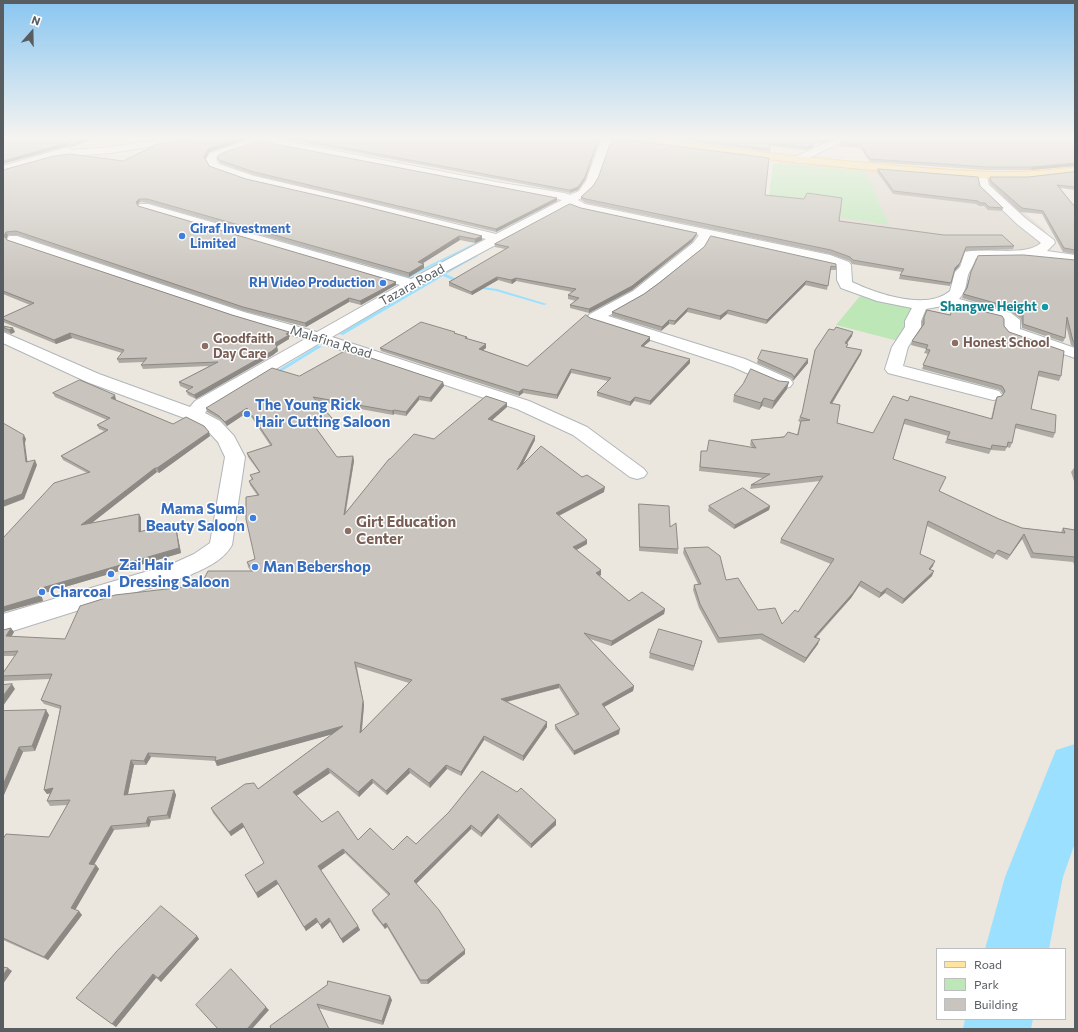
<!DOCTYPE html>
<html>
<head>
<meta charset="utf-8">
<style>
	body { margin:0 }
	#map { position:relative; width:1078px; height:1032px; overflow:hidden; background:#ece7de; font-family:Commissioner,sans-serif }
	canvas { display:block }
	.frame { position:absolute; inset:0; border:4px solid #575d61; pointer-events:none }
	.legend { position:absolute; left:936px; top:948px; width:130px; height:72px; box-sizing:border-box; background:#fff; border:1px solid #bcbec0; margin:0; padding:5px 7px; list-style:none; font-size:12px; color:#575d61 }
	.legend li { display:flex; align-items:center; gap:8px; height:20px }
	.legend b { width:20px; border:1px solid #bcbec0 }
	.north { position:absolute; left:12px; top:12px; width:40px; height:40px; -webkit-text-stroke:3px #fff; paint-order:stroke; rotate:20deg; font-size:11px; font-weight:700; line-height:16px; text-align:center; color:#575d61 }
	.north::after { content:''; display:block; margin:auto; width:14px; height:18px; background:#575d61; clip-path:polygon(50% 0,100% 100%,50% 72%,0 100%) }
</style>
</head>
<body>
<div id="map">
<canvas width="1078" height="1032"></canvas>
<div class="frame"></div>
<ul class="legend">
<li><b style="height:5px;background:#ffe3a0"></b>Road</li>
<li><b style="height:11px;background:#bde7b7"></b>Park</li>
<li><b style="height:11px;background:#c9c4bd"></b>Building</li>
</ul>
<div class="north">N</div>
</div>
<script>
const g = document.querySelector('canvas').getContext('2d');
g.lineJoin = 'round';
function fillPath(path, color) { g.fillStyle = color; g.fill(path, 'evenodd'); }
function strokePath(path, color, width, dash) { g.strokeStyle = color; g.lineWidth = width; g.lineCap = dash ? 'butt' : 'round'; g.setLineDash(dash || []); g.stroke(path); }
function label(font, color, halo, rows, align = 'center') {
  g.font = font + ' Commissioner,sans-serif'; g.lineWidth = 3; g.setLineDash([]); g.textBaseline = 'middle'; g.strokeStyle = halo; g.fillStyle = color; for (const [text, x, y, turn = 0] of rows) {
    g.save(); g.translate(x, y); g.rotate((+turn || 0) * Math.PI / 180); g.textAlign = isNaN(turn) ? turn : align; if (halo) g.strokeText(text, 0, 0); g.fillText(text, 0, 0); g.restore();
  }
}
fillPath(new Path2D(`
	M 778,160 L 874,170 L 993,178 L 993,187 L 1044,229 L 1053,244 L 1018,253 L 984,250 L 771,215 Z`), '#ded8ce');
fillPath(new Path2D(`
	M 773,163 L 865,171 L 889,225 L 806,212 L 769,197 Z
	M 860,296 L 916,309 L 902,342 L 836,325 Z`), '#bde7b7');
fillPath(new Path2D(`
	M 635,137 L 643,137 L 650,139 L 649,140 Z
	M 192,216 L 214,222 L 215,223 L 213,224 L 191,218 L 190,217 Z
	M 267,237 L 318,251 L 319,252 L 316,253 L 266,239 L 265,238 Z
	M 485,238 L 488,239 L 408,278 L 370,268 L 372,267 L 407,276 Z
	M 475,255 L 478,256 L 446,274 L 461,281 L 461,283 L 459,283 L 443,276 L 343,335 L 339,334 L 441,273 Z
	M 476,286 L 497,289 L 547,304 L 544,305 L 496,291 L 476,288 Z
	M 317,346 L 321,346 L 321,347 L 274,376 L 270,376 L 270,375 Z`), '#9be1ff');
fillPath(new Path2D(`
	M 1075,744 L 1075,843 L 1063,877 L 1049,949 L 985,949 L 1005,877 L 1049,767 L 1056,750 Z
	M 965,1019 L 1033,1019 L 1031,1029 L 963,1029 Z`), '#9be1ff');
const minor = new Path2D(`
	M 172,137 L 195,137 L 191,140 L 111,153 L 55,157 L 3,172 L 3,166 L 67,147 L 72,150 L 111,147 Z
	M 244,137 L 264,137 L 496,182 L 564,193 L 570,195 L 579,191 L 586,181 L 602,137 L 612,137 C 604,160 601,188 578,200 L 585,204 L 830,255 L 849,262 L 851,265 L 852,282 C 877,294 927,311 950,291 L 955,272 L 960,267 L 965,252 C 986,247 1025,257 1041,243 L 1017,224 L 980,188 L 977,175 L 982,172 L 986,173 L 989,185 L 1025,218 L 1054,240 L 1055,243 L 1047,251 L 1075,255 L 1075,263 L 1028,257 L 976,258 C 974,264 970,270 968,275 C 966,284 966,292 959,299 L 1011,313 L 1020,320 L 1020,329 L 1075,348 L 1075,358 L 1008,335 L 1004,329 L 1004,322 L 1001,319 L 948,305 L 926,309 L 921,321 L 921,327 L 908,347 L 903,366 L 999,391 L 1002,395 L 999,399 L 993,400 L 888,373 L 885,369 L 892,347 L 905,327 L 905,321 L 912,308 L 877,301 L 841,288 L 837,280 L 837,267 L 834,265 L 710,238 L 703,249 L 658,286 L 643,297 L 608,316 L 745,359 L 790,379 L 793,383 L 790,387 L 784,388 L 778,387 L 733,367 L 590,320 L 587,317 L 590,314 L 633,291 L 693,243 L 699,235 L 581,210 L 570,205 L 417,287 L 332,337 L 529,401 L 587,427 L 644,469 L 647,473 L 644,477 L 637,479 L 630,477 L 573,435 L 517,409 L 320,343 L 208,409 L 205,413 L 220,421 L 234,436 L 245,457 L 232,545 C 222,562 205,568 188,576 L 3,634 L 3,614 L 172,564 L 194,554 L 210,543 L 225,457 L 218,442 L 206,429 L 187,419 L 87,382 L 3,343 L 3,332 L 99,374 L 190,407 L 195,401 L 305,339 L 234,318 L 9,242 L 7,239 L 9,236 L 17,236 L 244,312 L 317,332 L 400,285 L 140,208 L 138,206 L 140,204 L 148,204 L 411,279 L 486,239 L 352,205 L 247,181 L 211,168 L 206,159 L 210,153 L 248,140 ZM 259,142 L 562,200 L 496,234 L 353,199 L 254,176 L 219,164 L 216,159 L 220,155 Z
	M 845,137 L 859,137 L 827,149 L 801,162 L 797,163 L 792,160 L 793,158 L 821,145 Z`);
const major = new Path2D(`
	M 616,137 C 652,137 688,143 724,148 C 783,155 841,161 899,166 C 958,171 1016,176 1075,167 L 1075,173 C 1010,184 947,177 882,171 C 794,163 707,152 620,140 Z`);
strokePath(minor, '#b1b6bb', 2);
strokePath(major, '#fcb147', 2);
fillPath(minor, '#fff');
fillPath(major, '#ffe3a0');
fillPath(new Path2D(`
	M 3,137 L 99,137 L 71,147 L 67,146 Z
	M 273,137 L 600,137 L 585,180 L 578,190 L 570,193 Z
	M 646,137 L 840,137 L 820,144 L 815,143 L 813,147 L 806,150 L 771,146 L 770,152 L 657,138 Z
	M 1075,137 L 1075,166 L 1031,170 L 987,170 L 870,162 L 860,148 L 839,146 L 840,143 Z
	M 620,139 L 765,195 L 839,221 L 1014,246 L 1013,249 L 965,251 L 959,266 L 954,271 L 950,286 L 899,279 L 900,275 L 902,272 L 852,264 L 850,261 L 830,254 L 586,203 L 581,200 L 581,197 L 593,186 L 598,178 Z
	M 245,140 L 209,152 L 205,159 L 209,166 L 246,179 L 482,240 L 475,243 L 460,240 L 422,264 L 424,264 L 424,268 L 409,277 L 148,203 L 140,202 L 138,204 L 138,206 L 396,282 L 396,285 L 361,305 L 349,302 L 306,327 L 244,311 L 17,235 L 8,235 L 6,239 L 7,240 L 232,315 L 289,332 L 290,336 L 289,337 L 289,339 L 277,346 L 278,351 L 273,355 L 196,399 L 188,395 L 186,391 L 189,390 L 180,386 L 179,382 L 209,366 L 143,369 L 141,365 L 144,362 L 119,363 L 117,359 L 122,353 L 72,338 L 56,344 L 3,322 L 3,317 L 30,305 L 3,294 L 3,170 L 123,161 Z
	M 217,157 L 557,201 L 496,232 L 254,175 L 220,163 Z
	M 878,169 L 980,186 L 1003,208 L 1002,211 L 988,210 L 984,206 L 979,206 L 976,204 L 893,194 L 877,172 Z
	M 1075,172 L 1075,190 L 1060,188 L 1075,207 L 1075,254 L 1063,252 L 1042,214 L 1020,212 L 990,184 L 989,180 L 990,177 L 1028,177 Z
	M 581,208 L 697,233 L 696,236 L 692,242 L 632,290 L 589,313 L 570,308 L 570,305 L 576,301 L 568,299 L 568,295 L 572,292 L 516,281 L 512,284 L 498,280 L 472,295 L 449,286 L 449,282 L 505,249 L 495,247 L 495,244 Z
	M 704,247 L 836,267 L 836,270 L 830,270 L 827,290 L 805,285 L 766,324 L 727,314 L 720,320 L 687,312 L 674,325 L 669,324 L 661,331 L 612,316 L 612,312 L 644,294 L 659,283 Z
	M 1075,260 L 1075,347 L 1071,345 L 1066,325 L 1065,338 L 1063,342 L 1022,328 L 1021,319 L 1011,312 L 962,298 L 966,289 L 971,272 Z
	M 927,310 L 1004,326 L 1009,332 L 1061,376 L 1059,381 L 1038,376 L 1031,409 L 1055,433 L 1053,438 L 1015,428 L 1012,443 L 1010,448 L 1007,447 L 1005,451 L 991,450 L 989,454 L 945,443 L 948,436 L 904,424 L 893,459 L 944,482 L 939,491 L 999,519 L 1022,528 L 1061,532 L 1063,528 L 1075,530 L 1075,567 L 1073,562 L 1031,558 L 1022,539 L 1007,560 L 996,554 L 993,559 L 927,526 L 920,554 L 933,566 L 930,570 L 932,576 L 902,604 L 885,593 L 879,598 L 859,586 L 851,598 L 816,638 L 818,644 L 804,663 L 760,639 L 718,643 L 699,608 L 693,590 L 694,585 L 698,584 L 683,553 L 684,548 L 726,580 L 758,610 L 782,624 L 798,612 L 831,564 L 780,543 L 781,539 L 820,481 L 750,489 L 751,485 L 763,478 L 699,471 L 701,451 L 707,451 L 752,447 L 750,445 L 751,440 L 797,435 L 800,422 L 798,421 L 802,413 L 815,350 L 852,336 L 847,344 L 848,344 L 847,347 L 861,354 L 832,404 L 837,423 L 873,433 L 908,401 L 991,419 L 995,401 L 997,397 L 1002,396 L 1003,394 L 1000,390 L 922,369 L 928,354 L 924,353 L 926,349 L 911,345 L 912,341 L 922,326 L 922,321 Z
	M 590,318 L 650,337 L 650,341 L 644,346 L 690,363 L 650,405 L 634,401 L 630,406 L 597,396 L 597,392 L 608,381 L 571,373 L 557,399 L 523,393 L 519,396 L 381,351 L 380,348 L 455,332 L 455,333 L 467,337 L 468,339 L 486,344 L 486,348 L 483,350 L 527,366 Z
	M 3,326 L 15,332 L 11,334 L 3,331 Z
	M 758,359 L 808,363 L 793,381 L 791,378 L 757,363 Z
	M 299,376 L 443,382 L 444,386 L 431,402 L 419,400 L 406,416 L 394,414 L 393,415 L 317,401 L 332,418 L 333,423 L 316,428 L 337,457 L 353,456 L 354,461 L 346,512 L 390,459 L 507,407 L 492,420 L 535,440 L 522,466 L 582,477 L 604,492 L 559,516 L 587,540 L 587,544 L 576,550 L 601,575 L 599,576 L 629,601 L 665,609 L 664,614 L 611,646 L 590,639 L 634,686 L 633,691 L 604,707 L 619,734 L 574,755 L 555,729 L 555,725 L 576,715 L 559,688 L 507,702 L 547,722 L 547,727 L 523,761 L 484,740 L 461,776 L 447,769 L 430,788 L 410,773 L 387,795 L 373,783 L 359,797 L 330,773 L 296,796 L 322,822 L 358,840 L 393,850 L 416,844 L 449,812 L 482,771 L 556,820 L 556,825 L 531,848 L 498,818 L 481,837 L 471,829 L 416,884 L 465,950 L 465,954 L 428,984 L 421,984 L 387,927 L 385,929 L 373,914 L 372,910 L 389,896 L 345,853 L 321,870 L 358,926 L 360,930 L 343,943 L 330,922 L 322,929 L 318,922 L 306,931 L 278,884 L 258,898 L 245,875 L 264,863 L 244,827 L 231,836 L 213,813 L 211,808 L 258,789 L 333,734 L 217,766 L 216,761 L 151,757 L 146,765 L 134,765 L 128,794 L 174,790 L 176,795 L 170,819 L 151,821 L 149,827 L 114,830 L 94,865 L 96,865 L 99,869 L 75,910 L 82,915 L 48,960 L 3,940 L 3,839 L 49,837 L 67,805 L 50,806 L 47,801 L 50,793 L 47,794 L 44,790 L 60,709 L 44,704 L 41,700 L 50,679 L 4,681 L 3,680 L 3,673 L 15,656 L 3,656 L 3,630 L 14,632 L 11,637 L 65,639 L 201,585 L 251,571 L 248,567 L 247,562 L 255,559 L 257,495 L 250,485 L 249,481 L 252,480 L 250,475 L 259,472 L 248,457 L 247,453 L 270,445 L 248,412 L 227,426 L 221,420 L 207,412 L 206,408 ZM 357,667 L 409,683 L 362,731 L 364,705 Z
	M 787,389 L 772,409 L 762,406 L 759,410 L 733,402 L 734,395 Z
	M 53,393 L 116,400 L 173,424 L 210,436 L 159,473 L 157,472 L 91,523 L 139,514 L 141,518 L 141,532 L 176,527 L 181,553 L 41,594 L 43,601 L 3,612 L 87,473 L 63,460 L 61,456 L 104,431 L 99,429 L 97,425 L 107,420 L 55,397 Z
	M 1074,468 L 1075,468 L 1075,484 L 1071,472 Z
	M 639,504 L 678,549 L 678,554 L 639,551 Z
	M 709,506 L 770,506 L 769,510 L 734,529 L 708,511 Z
	M 701,645 L 693,671 L 649,658 L 650,653 Z
	M 46,710 L 49,715 L 35,751 L 23,752 L 3,797 L 3,711 Z
	M 197,936 L 199,939 L 161,982 L 156,978 L 116,1027 L 80,1001 L 76,998 Z
	M 327,985 L 392,1000 L 383,1025 L 318,1008 L 271,1029 Z`), '#ada9a3');
fillPath(new Path2D(`
	M 90,137 L 99,137 L 71,147 L 70,145 Z
	M 243,137 L 244,137 L 245,140 L 209,152 L 205,160 L 204,157 L 208,149 Z
	M 599,137 L 600,137 L 585,180 L 578,190 L 570,193 L 570,190 Z
	M 832,137 L 840,137 L 820,144 L 821,141 Z
	M 816,140 L 813,147 L 806,150 L 807,147 Z
	M 66,143 L 67,146 L 3,164 L 3,161 Z
	M 1075,163 L 1075,166 L 1031,170 L 1032,167 Z
	M 557,198 L 557,201 L 496,232 L 496,229 Z
	M 139,199 L 140,202 L 137,205 L 136,202 Z
	M 6,232 L 8,235 L 6,240 L 4,236 Z
	M 697,233 L 696,236 L 692,242 L 632,290 L 589,313 L 589,309 Z
	M 459,236 L 460,240 L 418,266 L 418,262 Z
	M 482,236 L 482,240 L 475,243 L 475,239 Z
	M 966,247 L 959,266 L 954,272 L 955,268 Z
	M 424,264 L 424,268 L 409,277 L 409,273 Z
	M 497,277 L 498,280 L 472,295 L 471,292 Z
	M 516,278 L 516,281 L 512,284 L 511,280 Z
	M 806,281 L 805,285 L 766,324 L 767,320 Z
	M 396,282 L 396,285 L 361,305 L 360,301 Z
	M 349,298 L 349,302 L 306,327 L 305,323 Z
	M 688,308 L 687,312 L 674,325 L 675,321 Z
	M 728,310 L 727,314 L 720,320 L 720,316 Z
	M 669,320 L 669,324 L 661,331 L 662,327 Z
	M 13,328 L 15,332 L 11,334 L 9,330 Z
	M 289,332 L 290,336 L 289,337 L 289,339 L 276,347 L 275,343 Z
	M 853,332 L 852,336 L 844,347 L 845,343 Z
	M 70,333 L 72,338 L 56,344 L 54,340 Z
	M 650,337 L 650,341 L 640,349 L 641,346 Z
	M 486,344 L 486,348 L 479,353 L 479,349 Z
	M 277,347 L 278,351 L 273,355 L 196,399 L 194,395 Z
	M 862,350 L 861,354 L 829,408 L 830,403 Z
	M 690,359 L 690,363 L 650,405 L 650,401 Z
	M 808,359 L 808,363 L 793,381 L 794,377 Z
	M 571,369 L 571,373 L 557,399 L 557,395 Z
	M 443,382 L 444,386 L 431,402 L 430,398 Z
	M 789,382 L 787,389 L 772,409 L 774,401 Z
	M 523,389 L 523,393 L 519,396 L 519,392 Z
	M 115,395 L 116,400 L 112,402 L 111,398 Z
	M 419,396 L 419,400 L 406,416 L 406,412 Z
	M 635,397 L 634,401 L 630,406 L 630,402 Z
	M 764,398 L 762,406 L 759,410 L 761,403 Z
	M 507,403 L 507,407 L 489,423 L 488,419 Z
	M 247,408 L 248,412 L 227,426 L 225,422 Z
	M 394,410 L 394,414 L 393,415 L 392,411 Z
	M 332,418 L 333,423 L 314,429 L 313,424 Z
	M 209,432 L 210,436 L 159,473 L 157,468 Z
	M 24,435 L 26,439 L 25,443 L 28,466 L 26,462 L 23,438 Z
	M 535,436 L 535,440 L 517,475 L 517,470 Z
	M 353,456 L 354,461 L 344,519 L 344,515 Z
	M 35,460 L 37,465 L 24,499 L 3,507 L 3,501 Z
	M 155,468 L 157,472 L 83,530 L 81,525 Z
	M 605,487 L 604,492 L 556,517 L 556,513 Z
	M 770,506 L 769,510 L 734,529 L 735,525 Z
	M 139,514 L 141,518 L 141,537 L 139,532 Z
	M 175,522 L 176,527 L 181,553 L 41,594 L 43,601 L 3,612 L 3,607 Z
	M 1024,534 L 1022,539 L 1007,560 L 1010,555 Z
	M 587,540 L 587,544 L 573,552 L 573,547 Z
	M 935,561 L 933,566 L 926,574 L 929,569 Z
	M 601,570 L 601,575 L 596,578 L 596,573 Z
	M 934,571 L 932,576 L 902,604 L 904,599 Z
	M 861,581 L 859,586 L 851,598 L 812,641 L 814,637 Z
	M 887,588 L 885,593 L 879,598 L 881,593 Z
	M 665,609 L 664,614 L 611,646 L 612,641 Z
	M 11,628 L 14,632 L 9,641 L 6,636 Z
	M 820,639 L 818,644 L 804,663 L 806,658 Z
	M 702,641 L 701,645 L 693,671 L 694,666 Z
	M 355,662 L 364,705 L 361,737 L 360,733 Z
	M 12,684 L 15,689 L 3,706 L 3,696 Z
	M 559,684 L 559,688 L 501,703 L 501,699 Z
	M 634,686 L 633,691 L 602,708 L 602,704 Z
	M 46,710 L 49,715 L 35,751 L 32,746 Z
	M 547,722 L 547,727 L 523,761 L 523,756 Z
	M 343,726 L 344,731 L 217,766 L 215,761 Z
	M 620,729 L 619,734 L 574,755 L 574,751 Z
	M 484,736 L 484,740 L 461,776 L 461,772 Z
	M 19,747 L 23,752 L 3,797 L 3,785 Z
	M 148,753 L 151,757 L 146,765 L 144,761 Z
	M 131,760 L 134,765 L 127,799 L 124,795 Z
	M 446,765 L 447,769 L 430,788 L 429,783 Z
	M 328,768 L 330,773 L 295,797 L 293,792 Z
	M 409,768 L 410,773 L 387,795 L 386,791 Z
	M 372,779 L 373,783 L 359,797 L 358,792 Z
	M 53,788 L 57,792 L 47,794 L 44,790 Z
	M 174,790 L 176,795 L 170,819 L 167,815 Z
	M 498,814 L 498,818 L 481,837 L 481,833 Z
	M 148,817 L 151,821 L 149,827 L 146,823 Z
	M 556,820 L 556,825 L 531,848 L 531,844 Z
	M 242,823 L 244,827 L 231,836 L 229,832 Z
	M 471,825 L 471,829 L 415,885 L 414,881 Z
	M 111,826 L 114,830 L 92,868 L 89,864 Z
	M 343,849 L 345,853 L 320,871 L 318,866 Z
	M 96,865 L 99,869 L 74,912 L 71,908 Z
	M 276,880 L 278,884 L 258,898 L 256,893 Z
	M 79,911 L 82,915 L 48,960 L 44,957 Z
	M 316,918 L 318,922 L 306,931 L 304,927 Z
	M 329,918 L 330,922 L 322,929 L 320,925 Z
	M 386,923 L 387,927 L 385,929 L 383,925 Z
	M 358,926 L 360,930 L 343,943 L 341,939 Z
	M 197,936 L 199,939 L 161,982 L 158,978 Z
	M 465,950 L 465,954 L 428,984 L 427,980 Z
	M 8,968 L 12,971 L 3,984 L 3,975 Z
	M 153,974 L 156,978 L 116,1027 L 112,1024 Z
	M 390,996 L 392,1000 L 383,1025 L 382,1021 Z
	M 266,1007 L 269,1010 L 252,1029 L 247,1029 Z`), '#8d8984');
const building = new Path2D(`
	M 3,137 L 90,137 L 70,145 L 66,143 L 3,161 Z
	M 192,137 L 243,137 L 208,149 L 204,157 L 209,166 L 246,179 L 351,203 L 482,236 L 475,239 L 459,236 L 418,262 L 424,264 L 409,273 L 147,199 L 139,199 L 136,202 L 138,206 L 396,282 L 360,301 L 349,298 L 305,323 L 243,307 L 16,231 L 6,232 L 4,236 L 7,240 L 232,315 L 289,332 L 286,334 L 289,335 L 275,343 L 277,347 L 272,351 L 194,395 L 186,391 L 193,387 L 179,382 L 218,362 L 141,365 L 147,358 L 117,359 L 124,350 L 70,333 L 54,340 L 3,319 L 3,317 L 34,303 L 3,291 L 3,170 L 54,156 L 70,154 L 123,161 L 158,144 L 190,139 Z
	M 288,137 L 599,137 L 585,177 L 578,187 L 570,190 Z
	M 613,137 L 618,137 L 620,139 L 769,158 L 765,195 L 804,199 L 807,193 L 842,198 L 839,221 L 944,235 L 1002,235 L 1014,246 L 966,247 L 960,263 L 955,268 L 951,283 L 900,275 L 904,269 L 853,260 L 850,257 L 831,250 L 586,199 L 581,197 L 593,186 L 598,178 Z
	M 676,137 L 832,137 L 821,141 L 816,140 L 814,144 L 807,147 L 771,143 L 770,149 Z
	M 856,137 L 1075,137 L 1075,163 L 1032,167 L 988,167 L 870,159 L 861,145 L 840,143 Z
	M 259,141 L 557,198 L 496,229 L 254,172 L 219,160 L 217,157 L 220,154 Z
	M 878,169 L 978,177 L 980,186 L 1003,208 L 989,207 L 985,203 L 980,203 L 978,201 L 894,191 Z
	M 1075,172 L 1075,187 L 1057,185 L 1075,207 L 1075,250 L 1064,248 L 1043,211 L 1022,208 L 991,181 L 990,177 L 1028,177 Z
	M 570,204 L 581,208 L 697,233 L 692,239 L 632,286 L 589,309 L 570,305 L 579,298 L 568,295 L 576,289 L 516,278 L 511,280 L 497,277 L 471,292 L 449,282 L 509,247 L 495,244 Z
	M 711,236 L 836,264 L 836,267 L 831,266 L 828,286 L 806,281 L 767,320 L 728,310 L 720,316 L 688,308 L 675,321 L 669,320 L 662,327 L 612,312 L 644,294 L 659,283 L 704,247 Z
	M 1024,255 L 1075,260 L 1075,342 L 1073,341 L 1067,317 L 1065,338 L 1023,324 L 1023,315 L 1013,308 L 963,294 L 967,288 L 971,272 L 978,256 Z
	M 953,304 L 1002,316 L 1004,319 L 1004,326 L 1009,332 L 1064,351 L 1061,376 L 1039,371 L 1031,409 L 1056,415 L 1055,433 L 1016,424 L 1012,443 L 1008,442 L 1007,447 L 992,445 L 991,449 L 947,439 L 950,432 L 905,419 L 893,459 L 946,477 L 939,491 L 999,519 L 1022,528 L 1065,533 L 1063,528 L 1075,530 L 1075,557 L 1033,553 L 1024,534 L 1010,555 L 998,550 L 995,554 L 928,521 L 920,554 L 935,561 L 929,569 L 934,571 L 904,599 L 887,588 L 881,593 L 861,581 L 853,593 L 814,637 L 820,639 L 806,658 L 762,634 L 719,638 L 700,604 L 694,585 L 701,584 L 684,548 L 708,547 L 720,556 L 726,580 L 738,578 L 758,610 L 775,608 L 782,624 L 795,610 L 798,612 L 834,559 L 781,539 L 823,476 L 751,485 L 770,474 L 700,467 L 701,451 L 707,451 L 709,440 L 756,448 L 751,440 L 784,437 L 788,432 L 798,435 L 801,421 L 810,420 L 800,417 L 802,413 L 815,350 L 829,329 L 834,330 L 836,327 L 853,332 L 845,343 L 848,344 L 846,347 L 862,350 L 830,403 L 840,405 L 837,423 L 873,433 L 893,396 L 908,401 L 910,396 L 992,419 L 997,397 L 1002,396 L 1005,391 L 1002,386 L 923,365 L 930,350 L 926,349 L 928,345 L 912,341 L 924,324 L 924,317 L 927,310 L 950,315 Z
	M 586,315 L 590,318 L 650,337 L 641,346 L 690,359 L 650,401 L 635,397 L 630,402 L 597,392 L 611,378 L 571,369 L 557,395 L 523,389 L 519,392 L 380,348 L 421,322 L 455,332 L 454,333 L 467,337 L 465,338 L 486,344 L 479,349 L 527,366 Z
	M 3,326 L 13,328 L 9,330 L 3,327 Z
	M 347,350 L 443,382 L 430,398 L 419,396 L 406,412 L 394,410 L 392,411 L 313,397 L 332,418 L 313,424 L 337,457 L 353,456 L 344,515 L 389,459 L 390,459 L 414,434 L 434,439 L 486,396 L 507,403 L 488,419 L 535,436 L 517,470 L 541,446 L 582,477 L 587,475 L 605,487 L 556,513 L 587,540 L 573,547 L 601,570 L 596,573 L 629,601 L 642,592 L 665,609 L 612,641 L 584,633 L 634,686 L 602,704 L 620,729 L 574,751 L 555,725 L 579,714 L 559,684 L 501,699 L 547,722 L 523,756 L 484,736 L 461,772 L 446,765 L 429,783 L 409,768 L 386,791 L 372,779 L 358,792 L 328,768 L 293,792 L 322,822 L 338,811 L 358,840 L 370,828 L 393,850 L 407,836 L 416,844 L 449,812 L 482,771 L 517,792 L 521,788 L 556,820 L 531,844 L 498,814 L 481,833 L 471,825 L 414,881 L 439,910 L 465,950 L 427,980 L 420,980 L 386,923 L 383,925 L 372,910 L 390,894 L 343,849 L 318,866 L 358,926 L 341,939 L 329,918 L 320,925 L 316,918 L 304,927 L 276,880 L 256,893 L 245,875 L 264,863 L 242,823 L 229,832 L 211,808 L 245,784 L 254,783 L 258,789 L 343,726 L 215,761 L 216,757 L 148,753 L 144,761 L 131,760 L 124,795 L 174,790 L 167,815 L 148,817 L 146,823 L 111,826 L 89,864 L 96,865 L 71,908 L 79,911 L 44,957 L 3,938 L 3,839 L 6,834 L 49,837 L 70,800 L 47,801 L 53,788 L 44,790 L 61,706 L 41,700 L 52,674 L 3,676 L 3,673 L 18,651 L 3,652 L 3,630 L 11,628 L 6,636 L 65,639 L 80,606 L 115,595 L 201,585 L 208,571 L 253,571 L 247,562 L 255,559 L 246,519 L 246,497 L 259,495 L 249,481 L 253,479 L 250,475 L 260,472 L 247,453 L 272,445 L 247,408 L 225,422 L 219,416 L 206,408 L 272,368 L 299,376 ZM 355,662 L 412,680 L 360,733 L 363,701 Z
	M 762,350 L 808,359 L 794,377 L 792,374 L 758,359 Z
	M 751,369 L 779,381 L 789,382 L 774,401 L 764,398 L 761,403 L 734,395 L 743,384 Z
	M 80,380 L 115,395 L 111,398 L 173,424 L 186,417 L 204,426 L 209,432 L 157,468 L 155,468 L 81,525 L 139,514 L 139,532 L 175,522 L 179,548 L 38,589 L 40,596 L 3,607 L 3,538 L 54,483 L 90,472 L 61,456 L 108,430 L 97,425 L 110,418 L 53,393 Z
	M 3,423 L 24,435 L 23,438 L 26,462 L 35,460 L 22,494 L 3,501 Z
	M 743,488 L 770,506 L 735,525 L 709,506 Z
	M 639,504 L 669,506 L 670,527 L 676,523 L 678,549 L 640,547 Z
	M 659,629 L 702,641 L 694,666 L 650,653 Z
	M 12,684 L 3,696 L 3,685 Z
	M 46,710 L 32,746 L 19,747 L 3,785 L 3,711 Z
	M 161,906 L 197,936 L 158,978 L 153,974 L 112,1024 L 76,998 L 117,951 Z
	M 3,967 L 8,968 L 3,975 Z
	M 231,969 L 266,1007 L 247,1029 L 218,1029 L 196,1005 Z
	M 328,981 L 390,996 L 382,1021 L 317,1004 L 329,1029 L 271,1029 L 270,1026 L 327,985 Z`);
fillPath(building, '#c9c4bd');
strokePath(building, '#8d8984', 1);
const sky = g.createLinearGradient(0, 0, 0, 282);
sky.addColorStop(0, '#89c6f1');
sky.addColorStop(0.49, '#f6f4f0');
sky.addColorStop(1, '#f6f4f000');
g.fillStyle = sky;
g.fillRect(0, 0, 1078, 282);
for (const [x, y, r, color] of [
	[182,236,4,"#3f7fe0"],
	[383,283,4,"#3f7fe0"],
	[1045,307,4,"#0f9aa8"],
	[955,343,4,"#8d6e63"],
	[205,346,4,"#8d6e63"],
	[247,414,4,"#3f7fe0"],
	[253,518,4,"#3f7fe0"],
	[348,531,4,"#8d6e63"],
	[255,567,4,"#3f7fe0"],
	[111,574,4,"#3f7fe0"],
	[42,592,4,"#3f7fe0"]
]) { const dot = new Path2D(); dot.arc(x, y, r, 0, 2 * Math.PI); g.fillStyle = color; g.fill(dot); strokePath(dot, '#fff', 1.5); }
label('bold 13px', '#366cbe', '#fff', [
	["Giraf Investment",190,229],
	["Limited",190,244],
	["RH Video Production",375,283,"right"]
], 'left');
label('13px', '#575d61', '#fff', [
	["Tazara Road",412,285,-29],
	["Malafina Road",331,342,17]
]);
label('bold 13px', '#0d838f', '#fff', [
	["Shangwe Height",1037,307]
], 'right');
label('bold 13px', '#785e54', '#fff', [
	["Goodfaith",213,339],
	["Day Care",213,354],
	["Honest School",963,343]
], 'left');
label('bold 15px', '#366cbe', '#fff', [
	["The Young Rick",255,405],
	["Hair Cutting Saloon",255,422],
	["Mama Suma",245,509,"right"],
	["Beauty Saloon",245,526,"right"],
	["Zai Hair",119,565],
	["Dressing Saloon",119,582],
	["Man Bebershop",263,567],
	["Charcoal",50,592]
], 'left');
label('bold 15px', '#785e54', '#fff', [
	["Girt Education",356,522],
	["Center",356,539]
], 'left');
</script>
</body>
</html>
